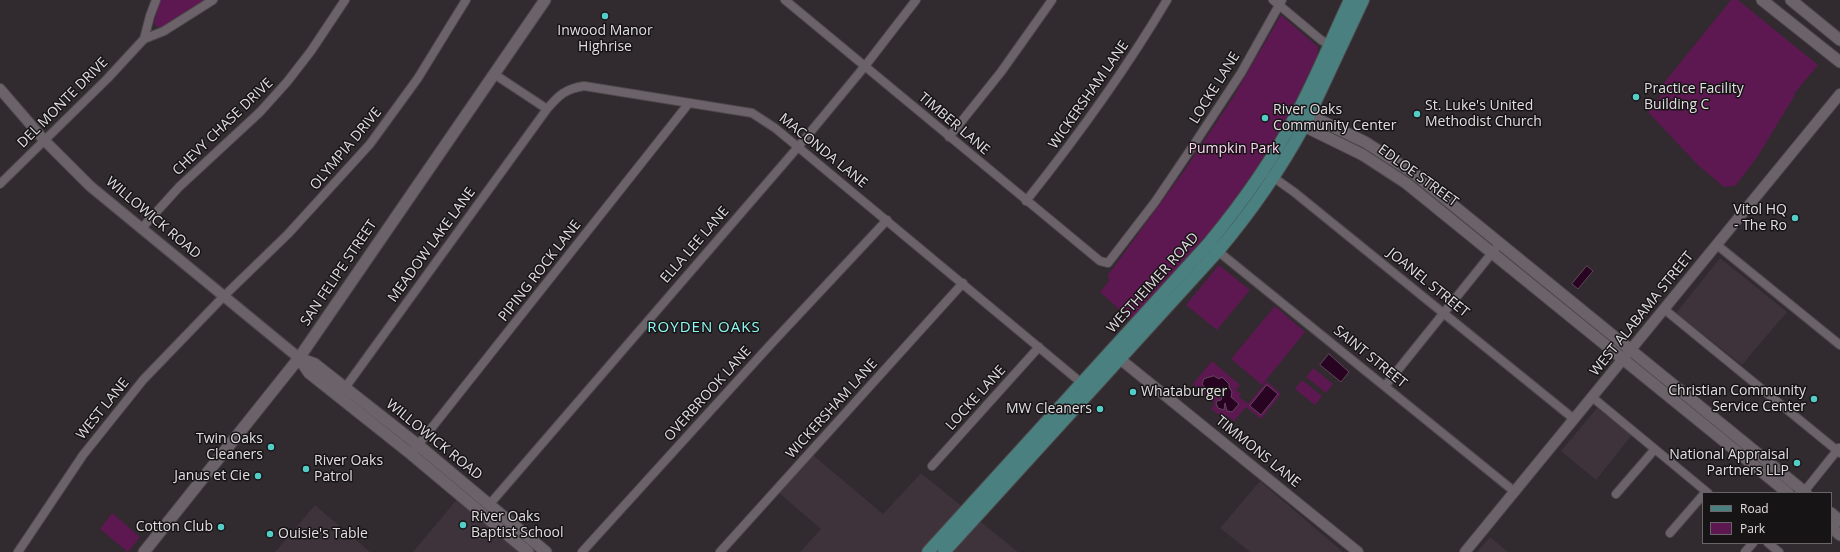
<!DOCTYPE html>
<html>
<head>
<meta charset="utf-8">
<style>
	body { margin:0 }
	#map { position:relative; width:1840px; height:552px; overflow:hidden; background:#312a2f; font-family:"Open Sans",sans-serif }
	canvas { display:block }
	.legend { position:absolute; left:1702px; top:492px; width:130px; height:52px; box-sizing:border-box; background:#171416; border:1px solid #686467; margin:0; padding:5px 7px; list-style:none; font-size:12px; color:#e1dde0 }
	.legend li { display:flex; align-items:center; gap:8px; height:20px }
	.legend b { width:20px; border:1px solid #686467 }
</style>
</head>
<body>
<div id="map">
<canvas width="1840" height="552"></canvas>
<ul class="legend">
<li><b style="height:5px;background:#4a8080"></b>Road</li>
<li><b style="height:11px;background:#5e1851"></b>Park</li>
</ul>
</div>
<script>
const g = document.querySelector('canvas').getContext('2d');
g.lineJoin = 'round';
function fillPath(path, color) { g.fillStyle = color; g.fill(path, 'evenodd'); }
function strokePath(path, color, width, dash) { g.strokeStyle = color; g.lineWidth = width; g.lineCap = dash ? 'butt' : 'round'; g.setLineDash(dash || []); g.stroke(path); }
function label(font, color, halo, rows, align = 'center') {
  g.font = font + ' "Open Sans",sans-serif'; g.lineWidth = 3; g.setLineDash([]); g.textBaseline = 'middle'; g.strokeStyle = halo; g.fillStyle = color; for (const [text, x, y, turn = 0] of rows) {
    g.save(); g.translate(x, y); g.rotate((+turn || 0) * Math.PI / 180); g.textAlign = isNaN(turn) ? turn : align; if (halo) g.strokeText(text, 0, 0); g.fillText(text, 0, 0); g.restore();
  }
}
fillPath(new Path2D(`
	M 1720,258 L 1787,312 L 1742,365 L 1676,313 Z
	M 1597,408 L 1632,435 L 1596,480 L 1561,451 Z
	M 813,455 L 883,514 L 921,473 L 1018,552 L 800,552 L 821,529 L 778,492 Z
	M 1260,481 L 1343,552 L 1250,552 L 1220,528 Z
	M 458,498 L 523,552 L 413,552 Z
	M 315,505 L 370,552 L 371,552 L 275,552 Z
	M 1490,537 L 1508,552 L 1477,552 Z`), '#3e323b');
fillPath(new Path2D(`
	M 160,0 L 207,0 L 161,28 L 156,26 L 154,23 Z
	M 1731,0 L 1738,0 L 1818,65 L 1794,94 L 1795,95 L 1756,159 L 1735,186 L 1724,187 L 1699,166 L 1648,112 L 1663,93 L 1659,89 Z
	M 1281,15 L 1318,47 L 1317,56 L 1289,114 L 1258,166 L 1220,220 L 1131,320 L 1100,292 L 1109,281 L 1108,275 L 1184,171 L 1232,99 Z
	M 1219,265 L 1250,290 L 1217,330 L 1186,305 Z
	M 1275,306 L 1305,332 L 1262,385 L 1231,359 Z
	M 1212,361 L 1240,385 L 1236,390 L 1241,394 L 1239,397 L 1248,404 L 1267,381 L 1281,394 L 1261,419 L 1246,407 L 1234,421 L 1225,415 L 1223,418 L 1211,409 L 1215,403 L 1193,384 Z
	M 1313,368 L 1333,384 L 1326,393 L 1306,377 Z
	M 1302,380 L 1322,396 L 1315,405 L 1295,389 Z
	M 112,513 L 140,537 L 128,552 L 100,529 Z`), '#5e1851');
const water = new Path2D(`
	M 1587,266 L 1593,271 L 1578,289 L 1572,284 Z
	M 1329,354 L 1349,372 L 1341,382 L 1320,365 Z
	M 1214,376 L 1219,379 L 1222,377 L 1229,384 L 1229,387 L 1232,392 L 1231,397 L 1239,404 L 1232,412 L 1227,411 L 1225,403 L 1224,410 L 1218,408 L 1216,403 L 1217,401 L 1221,400 L 1222,396 L 1215,389 L 1205,388 L 1202,384 L 1204,379 Z
	M 1267,385 L 1278,394 L 1261,415 L 1250,406 Z`);
fillPath(water, '#290422');
strokePath(water, '#60455b', 1);
const minor = new Path2D(`
	M 785,0 L 1100,261 L 1108,263 L 1155,202 L 1195,143 L 1241,73 L 1282,0
	M 1273,0 L 1321,40 L 1334,47
	M 144,39 L 150,16 L 156,0
	M 494,74 L 547,109
	M 949,137 L 1001,72 L 1052,0
	M 1263,170 L 1294,192 L 1574,419
	M 0,184 L 107,79 L 144,39 L 164,31 L 213,0
	M 1026,201 C 1077,137 1125,71 1167,0
	M 141,229 L 179,187 L 260,112 L 287,82 L 311,51 L 345,0
	M 1717,245 L 1840,345
	M 1214,248 L 1515,492
	M 1664,309 L 1840,453
	M 1385,386 L 1500,243
	M 342,392 L 547,109 C 559,95 565,89 584,86 L 752,113 L 775,128 L 798,147 L 1084,385
	M 1592,397 L 1708,493
	M 411,454 L 689,103
	M 932,466 L 1039,347
	M 1803,493 L 1839,448
	M 1616,494 L 1655,449
	M 489,505 L 798,147 L 865,66 L 916,0
	M 1670,533 L 1703,495
	M 1768,543 L 1779,552
	M 18,552 L 83,455 L 143,380 L 224,296 L 288,234 L 370,144 L 418,78 L 466,0
	M 582,552 L 771,344 L 887,220
	M 720,552 L 963,283
	M 1745,552 L 1753,543`);
const tertiary = new Path2D(`
	M 0,89 L 44,140 L 90,186 L 299,358
	M 1120,359 L 1358,552
	M 1465,552 L 1840,94`);
const secondary = new Path2D(`
	M 1762,0 L 1840,62
	M 1791,0 L 1840,40
	M 1301,114 L 1309,115 L 1365,142 L 1416,175 L 1806,493
	M 1300,119 L 1304,126 L 1363,155 L 1406,183 L 1788,493
	M 299,358 L 315,364 L 418,445 L 546,552
	M 299,358 L 309,373 L 411,454 L 528,552
	M 1831,513 L 1840,521
	M 1831,527 L 1840,535
	M 144,552 L 299,358 L 545,0`);
const primary = new Path2D(`
	M 928,552 L 1209,243 C 1242,203 1272,161 1296,115 C 1316,78 1332,38 1350,0
	M 944,552 L 1218,251 C 1251,212 1280,170 1304,126 L 1363,0`);
strokePath(minor, '#4d484b', 10);
strokePath(tertiary, '#4d484b', 12);
strokePath(secondary, '#4d484b', 13);
strokePath(primary, '#4d484b', 14);
strokePath(minor, '#6b6369', 8);
strokePath(tertiary, '#6b6369', 10);
strokePath(secondary, '#6b6369', 11);
strokePath(primary, '#4a8080', 12);
for (const [x, y, r, color] of [
	[605,16,4,"#54cdc7"],
	[1636,97,4,"#54cdc7"],
	[1417,114,4,"#54cdc7"],
	[1265,118,4,"#54cdc7"],
	[1795,218,4,"#54cdc7"],
	[1133,392,4,"#54cdc7"],
	[1814,399,4,"#54cdc7"],
	[1100,409,4,"#54cdc7"],
	[271,447,4,"#54cdc7"],
	[1797,463,4,"#54cdc7"],
	[306,469,4,"#54cdc7"],
	[258,476,4,"#54cdc7"],
	[463,525,4,"#54cdc7"],
	[221,527,4,"#54cdc7"],
	[270,534,4,"#54cdc7"]
]) { const dot = new Path2D(); dot.arc(x, y, r, 0, 2 * Math.PI); g.fillStyle = color; g.fill(dot); strokePath(dot, '#171416', 1.5); }
label('14px', '#e1dde0', '#171416', [
	["Inwood Manor",605,31,"center"],
	["Highrise",605,47,"center"],
	["Practice Facility",1644,89],
	["Building C",1644,105],
	["St. Luke's United",1425,106],
	["Methodist Church",1425,122],
	["River Oaks",1273,110],
	["Community Center",1273,126],
	["Vitol HQ",1787,210,"right"],
	["- The Ro",1787,226,"right"],
	["Christian Community",1806,391,"right"],
	["Service Center",1806,407,"right"],
	["Whataburger",1141,392],
	["MW Cleaners",1092,409,"right"],
	["Twin Oaks",263,439,"right"],
	["Cleaners",263,455,"right"],
	["National Appraisal",1789,455,"right"],
	["Partners LLP",1789,471,"right"],
	["River Oaks",314,461],
	["Patrol",314,477],
	["Janus et Cie",250,476,"right"],
	["River Oaks",471,517],
	["Baptist School",471,533],
	["Cotton Club",213,527,"right"],
	["Ouisie's Table",278,534]
], 'left');
label('14px', '#e1dde0', '#171416', [
	["LOCKE LANE",1215,88,-58],
	["WICKERSHAM LANE",1089,95,-55],
	["DEL MONTE DRIVE",63,103,-45],
	["TIMBER LANE",954,124,40],
	["CHEVY CHASE DRIVE",223,127,-44],
	["OLYMPIA DRIVE",346,149,-50],
	["MACONDA LANE",823,151,39],
	["EDLOE STREET",1418,176,36],
	["WILLOWICK ROAD",153,218,40],
	["MEADOW LAKE LANE",432,245,-54],
	["ELLA LEE LANE",695,245,-49],
	["PIPING ROCK LANE",540,271,-52],
	["SAN FELIPE STREET",339,273,-56],
	["WESTHEIMER ROAD",1153,283,-48],
	["JOANEL STREET",1428,283,39],
	["WEST ALABAMA STREET",1642,314,-51],
	["SAINT STREET",1370,357,39],
	["OVERBROOK LANE",708,394,-48],
	["LOCKE LANE",976,398,-48],
	["WEST LANE",103,409,-51],
	["WICKERSHAM LANE",832,409,-48],
	["WILLOWICK ROAD",434,440,39],
	["TIMMONS LANE",1258,452,39]
]);
label('14px', '#ffd4f3', '#171416', [
	["Pumpkin Park",1234,149]
]);
g.letterSpacing = '1px';
label('15px', '#8ffaf4', '#171416', [
	["ROYDEN OAKS",704,328]
]);
g.letterSpacing = '0px';
</script>
</body>
</html>
